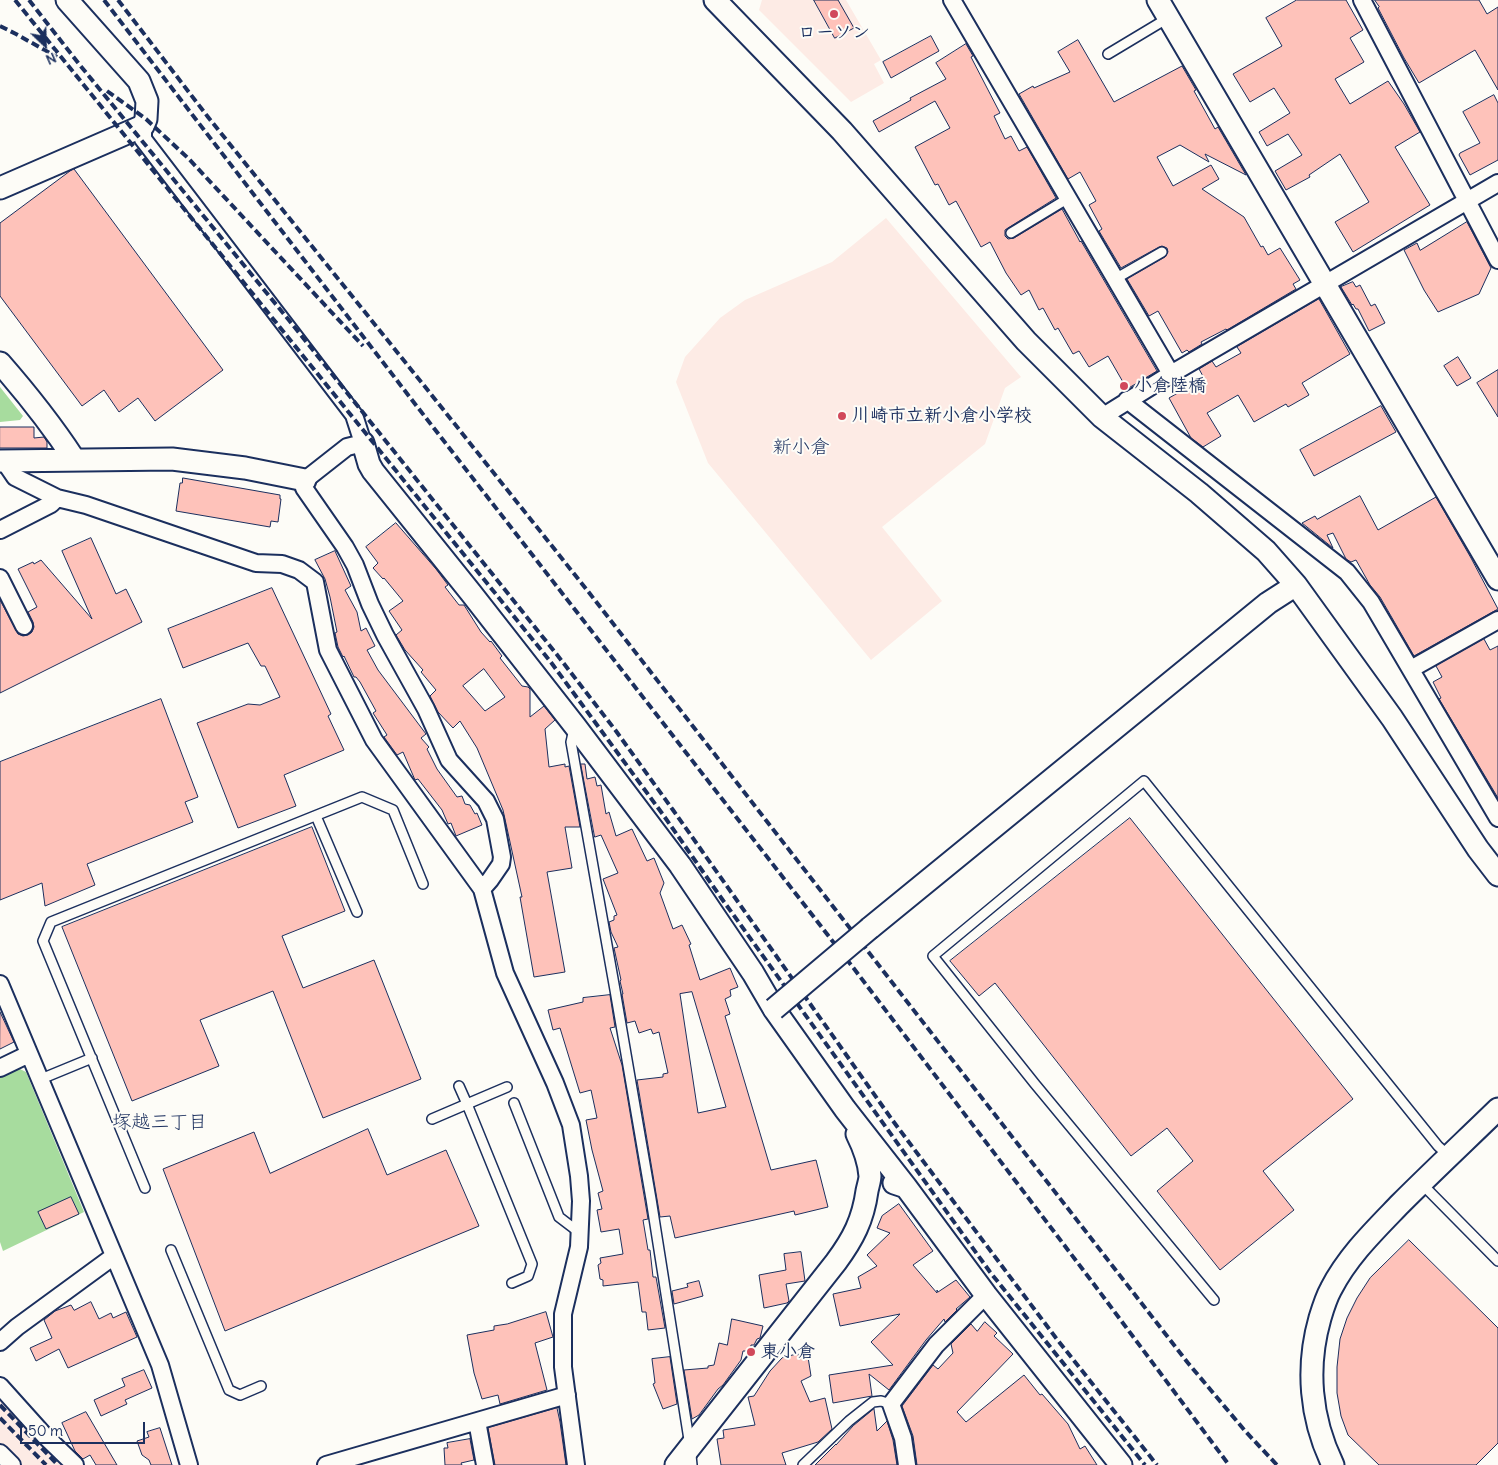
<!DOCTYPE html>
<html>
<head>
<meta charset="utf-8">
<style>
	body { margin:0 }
	#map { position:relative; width:1498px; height:1465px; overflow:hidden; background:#fdfcf7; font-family:Delius,sans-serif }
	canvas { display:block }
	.north { position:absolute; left:20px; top:20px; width:50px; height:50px; -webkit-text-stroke:4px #fdfcf7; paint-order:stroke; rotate:156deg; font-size:14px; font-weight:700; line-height:20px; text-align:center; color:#1b2f5e }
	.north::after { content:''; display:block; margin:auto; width:18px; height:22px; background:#1b2f5e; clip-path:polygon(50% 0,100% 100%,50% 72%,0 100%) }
	.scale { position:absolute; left:20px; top:1422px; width:125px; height:22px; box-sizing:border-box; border:2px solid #1b2f5e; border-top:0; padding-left:6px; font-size:15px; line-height:18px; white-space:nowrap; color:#1b2f5e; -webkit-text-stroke:4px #fdfcf7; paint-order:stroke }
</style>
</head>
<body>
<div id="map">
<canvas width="1498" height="1465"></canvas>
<div class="north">N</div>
<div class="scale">50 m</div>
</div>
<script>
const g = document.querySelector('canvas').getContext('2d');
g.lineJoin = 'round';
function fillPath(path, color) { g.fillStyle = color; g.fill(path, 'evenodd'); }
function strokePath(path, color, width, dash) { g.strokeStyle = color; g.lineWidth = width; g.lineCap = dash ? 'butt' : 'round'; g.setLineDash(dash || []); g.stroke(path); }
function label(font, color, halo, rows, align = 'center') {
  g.font = font + ' Delius,"Klee One",sans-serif'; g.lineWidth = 4; g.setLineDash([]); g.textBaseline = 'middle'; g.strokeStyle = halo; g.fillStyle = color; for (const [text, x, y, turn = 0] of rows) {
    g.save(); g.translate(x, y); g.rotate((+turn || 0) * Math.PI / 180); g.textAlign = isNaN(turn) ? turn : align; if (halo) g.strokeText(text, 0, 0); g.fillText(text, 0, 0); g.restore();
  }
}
fillPath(new Path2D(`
	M 762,0 L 846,0 L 881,60 L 874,64 L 884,83 L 851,102 L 759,10 Z
	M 886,218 L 1021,377 L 1005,388 L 985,444 L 882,527 L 942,601 L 871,660 L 708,463 L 676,382 L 685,357 L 720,318 L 745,300 L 832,262 Z
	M 0,1392 L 70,1465 L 15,1465 L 0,1449 Z`), '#fdebe5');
fillPath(new Path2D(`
	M 0,387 L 23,416 L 20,420 L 0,422 Z
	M 16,1067 L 26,1072 L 84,1212 L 3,1251 L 0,1242 L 0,1076 Z`), '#a7dc9e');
const building = new Path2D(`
	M 814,0 L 838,0 L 854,28 L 835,38 Z
	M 1297,0 L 1346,0 L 1363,30 L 1350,38 L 1364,62 L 1335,79 L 1350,104 L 1388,81 L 1404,104 L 1420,132 L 1395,147 L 1430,205 L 1353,252 L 1335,222 L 1369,202 L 1340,154 L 1309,175 L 1310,177 L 1286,190 L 1275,171 L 1302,155 L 1288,134 L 1267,146 L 1259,132 L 1290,113 L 1274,88 L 1250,102 L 1233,74 L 1282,46 L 1266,18 Z
	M 1375,0 L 1479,0 L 1487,14 L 1498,7 L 1498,90 L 1475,50 L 1419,83 L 1404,58 L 1378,8 L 1379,7 Z
	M 931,36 L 939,51 L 891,78 L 883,62 Z
	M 1078,40 L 1114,102 L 1182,66 L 1196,90 L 1194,91 L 1215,129 L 1218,127 L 1246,175 L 1205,154 L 1209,162 L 1180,145 L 1157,157 L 1173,186 L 1211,165 L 1219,179 L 1202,189 L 1244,217 L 1261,247 L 1263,246 L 1268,255 L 1280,248 L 1300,280 L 1293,284 L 1296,289 L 1227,330 L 1226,329 L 1201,342 L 1202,344 L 1189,352 L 1187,350 L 1182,353 L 1158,311 L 1149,316 L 1127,279 L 1165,257 L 1168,252 L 1167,248 L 1162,246 L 1159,247 L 1121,268 L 1099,231 L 1102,229 L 1089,205 L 1096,201 L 1080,172 L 1068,179 L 1019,94 L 1033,86 L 1034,88 L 1070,72 L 1058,52 Z
	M 966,44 L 973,56 L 971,57 L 1000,113 L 994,116 L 1005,139 L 1011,136 L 1019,151 L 1027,147 L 1056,198 L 1008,228 L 1005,230 L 1005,236 L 1008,239 L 1014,238 L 1062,209 L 1078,238 L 1080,242 L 1081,241 L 1157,371 L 1127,389 L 1108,356 L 1089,367 L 1079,351 L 1073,354 L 1058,328 L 1055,330 L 1043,308 L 1039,310 L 1029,290 L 1021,295 L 1006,273 L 990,242 L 981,247 L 956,201 L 949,205 L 938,184 L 935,185 L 915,147 L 950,128 L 935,101 L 879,132 L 873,121 L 911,100 L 910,98 L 946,79 L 936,63 Z
	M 1494,95 L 1498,103 L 1498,160 L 1470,175 L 1459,155 L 1460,153 L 1480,143 L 1463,112 Z
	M 74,169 L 223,370 L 155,421 L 138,398 L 119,412 L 104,390 L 82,406 L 0,296 L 0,223 L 70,171 Z
	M 1467,222 L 1491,268 L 1479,294 L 1438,312 L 1424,290 L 1404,250 L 1417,243 L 1420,250 Z
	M 1353,282 L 1356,287 L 1360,285 L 1371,306 L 1375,304 L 1385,323 L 1369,331 L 1358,309 L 1356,309 L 1353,304 L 1352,305 L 1341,287 Z
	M 1319,299 L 1350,354 L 1302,383 L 1309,395 L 1288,407 L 1286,404 L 1254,422 L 1238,395 L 1207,413 L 1221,436 L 1203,447 L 1191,438 L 1169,398 L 1204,378 L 1199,369 L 1212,361 L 1216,367 L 1241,353 L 1237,347 Z
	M 1458,357 L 1471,378 L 1457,386 L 1444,366 Z
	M 1498,370 L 1498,417 L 1477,383 Z
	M 1381,406 L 1396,432 L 1314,476 L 1300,450 Z
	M 0,427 L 34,427 L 34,438 L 44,437 L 47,442 L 47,448 L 0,448 Z
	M 183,478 L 280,495 L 280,499 L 281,499 L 278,522 L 271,521 L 270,527 L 176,511 L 180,483 L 182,483 Z
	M 1360,496 L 1378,530 L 1436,497 L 1471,558 L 1498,609 L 1414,656 L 1380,597 L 1370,585 L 1356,560 L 1351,562 L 1346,559 L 1333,533 L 1327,535 L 1333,548 L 1302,523 L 1315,516 L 1317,519 Z
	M 396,523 L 436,569 L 448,585 L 445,587 L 459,605 L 464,605 L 481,632 L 490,642 L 491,641 L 502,656 L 500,658 L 522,686 L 528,687 L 530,689 L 530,717 L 544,706 L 555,720 L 545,729 L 549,767 L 565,764 L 565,767 L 569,766 L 580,827 L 565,827 L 572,868 L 547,872 L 565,972 L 534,977 L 520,897 L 522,897 L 503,810 L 477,748 L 460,721 L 453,728 L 438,712 L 430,696 L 436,690 L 421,672 L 423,670 L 405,650 L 396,635 L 402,630 L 389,611 L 403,601 L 384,578 L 383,579 L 373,568 L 378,563 L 366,547 ZM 484,669 L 505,697 L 485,711 L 463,686 Z
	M 91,538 L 116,594 L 126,589 L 142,622 L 0,693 L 0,600 L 18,634 L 23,636 L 28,635 L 32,632 L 34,627 L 33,622 L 28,612 L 37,607 L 18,569 L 33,562 L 34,564 L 41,560 L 92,619 L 62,551 Z
	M 335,551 L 351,586 L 345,590 L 357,612 L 361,631 L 366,628 L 375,646 L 367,650 L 378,670 L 426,734 L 421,738 L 429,747 L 427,749 L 437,769 L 457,797 L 462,796 L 465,804 L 470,805 L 475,814 L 477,813 L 482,825 L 456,836 L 451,823 L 448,824 L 442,810 L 418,779 L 415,780 L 403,752 L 397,755 L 384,737 L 387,735 L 373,713 L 376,711 L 360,682 L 356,677 L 354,677 L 344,656 L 343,657 L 338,647 L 335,633 L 337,632 L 330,597 L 325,579 L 315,560 Z
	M 272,588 L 331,714 L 328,716 L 344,750 L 284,775 L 296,806 L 238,828 L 197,723 L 248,704 L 260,705 L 280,697 L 265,666 L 261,666 L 248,643 L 183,668 L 168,629 Z
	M 1484,639 L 1490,650 L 1498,646 L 1498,798 L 1439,699 L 1441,698 L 1433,682 L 1442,677 L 1436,666 Z
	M 161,699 L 198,797 L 185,802 L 193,822 L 87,864 L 95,885 L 45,906 L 42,883 L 0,900 L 0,762 Z
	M 581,764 L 585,764 L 587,779 L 595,777 L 597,786 L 601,785 L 606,814 L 609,812 L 616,836 L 632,829 L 647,861 L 654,858 L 664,883 L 660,893 L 673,929 L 682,925 L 691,944 L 689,945 L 700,980 L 730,968 L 738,987 L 730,990 L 731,996 L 725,999 L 730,1014 L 725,1016 L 771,1170 L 816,1160 L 828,1207 L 795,1215 L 794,1211 L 675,1238 L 670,1216 L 660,1217 L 637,1080 L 663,1077 L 663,1074 L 668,1073 L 659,1032 L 653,1034 L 651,1029 L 639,1033 L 635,1021 L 627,1023 L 622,994 L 623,994 L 620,981 L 621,980 L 614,948 L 618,947 L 611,932 L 609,922 L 614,920 L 614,916 L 617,915 L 603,879 L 618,873 L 601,835 L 595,837 ZM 692,992 L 726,1107 L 698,1113 L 680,994 Z
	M 1130,818 L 1353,1099 L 1263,1171 L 1294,1210 L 1220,1270 L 1157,1191 L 1193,1161 L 1167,1128 L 1131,1156 L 995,983 L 979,996 L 950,961 Z
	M 312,827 L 345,911 L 282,936 L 303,988 L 374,960 L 421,1079 L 323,1118 L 273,991 L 200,1020 L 219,1066 L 132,1101 L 62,927 Z
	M 610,995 L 615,1027 L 610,1028 L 622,1065 L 648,1219 L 643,1220 L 648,1250 L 650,1250 L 653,1277 L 656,1277 L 665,1328 L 648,1330 L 646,1312 L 642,1312 L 638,1282 L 603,1286 L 603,1280 L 600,1279 L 598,1265 L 601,1263 L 600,1258 L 623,1254 L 619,1229 L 601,1232 L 597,1210 L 602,1209 L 598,1193 L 603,1191 L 592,1150 L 586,1120 L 597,1118 L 591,1090 L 580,1093 L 560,1028 L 553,1030 L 548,1010 L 583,1002 L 583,998 Z
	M 0,1012 L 14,1042 L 0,1049 Z
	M 368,1129 L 387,1175 L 446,1150 L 479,1226 L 225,1331 L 163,1169 L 254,1132 L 270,1173 Z
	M 71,1197 L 79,1214 L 46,1229 L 38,1212 Z
	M 899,1204 L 933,1251 L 913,1265 L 937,1293 L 937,1290 L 938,1292 L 956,1280 L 970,1297 L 956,1309 L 957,1310 L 945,1322 L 944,1319 L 926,1340 L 889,1390 L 869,1374 L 872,1396 L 833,1403 L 829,1375 L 893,1365 L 871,1342 L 900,1314 L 840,1326 L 833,1294 L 861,1288 L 858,1277 L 877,1266 L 867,1255 L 890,1233 L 877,1228 L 882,1216 Z
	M 1409,1240 L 1498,1328 L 1498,1443 L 1476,1465 L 1379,1465 L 1348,1435 L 1341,1416 L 1337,1393 L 1337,1367 L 1340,1339 L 1347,1318 L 1357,1298 L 1370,1278 Z
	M 801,1252 L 805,1281 L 786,1284 L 789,1301 L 787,1303 L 764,1308 L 759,1275 L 786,1270 L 784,1254 Z
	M 699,1281 L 703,1296 L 674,1304 L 672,1291 L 688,1287 L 687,1284 Z
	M 91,1302 L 99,1319 L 111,1313 L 113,1318 L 126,1312 L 137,1337 L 68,1368 L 59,1349 L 36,1361 L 30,1348 L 52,1338 L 44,1320 L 55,1311 L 71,1305 L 74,1310 Z
	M 546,1312 L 553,1337 L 535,1343 L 547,1390 L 500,1404 L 498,1395 L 482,1399 L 474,1373 L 467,1335 L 494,1330 L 494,1326 L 507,1324 Z
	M 732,1319 L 763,1326 L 760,1338 L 757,1339 L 754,1345 L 751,1345 L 750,1351 L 743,1351 L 741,1360 L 723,1385 L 718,1389 L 699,1415 L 692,1419 L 684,1370 L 708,1368 L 708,1366 L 714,1365 L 719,1343 L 727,1345 Z
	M 985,1322 L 997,1333 L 994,1336 L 1013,1354 L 957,1412 L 966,1422 L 1024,1375 L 1040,1395 L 1042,1394 L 1068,1424 L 1080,1449 L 1085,1446 L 1097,1465 L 917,1465 L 913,1436 L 902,1406 L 933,1365 L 938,1369 L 953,1353 L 951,1344 L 971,1324 L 977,1331 Z
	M 798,1354 L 799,1359 L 808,1357 L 811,1376 L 801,1381 L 810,1402 L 825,1398 L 832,1429 L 818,1442 L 782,1453 L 786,1465 L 721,1465 L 717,1439 L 724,1438 L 723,1430 L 755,1425 L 748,1397 L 754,1396 L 770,1371 L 782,1358 Z
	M 670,1357 L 677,1404 L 663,1409 L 653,1384 L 655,1383 L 652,1359 Z
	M 144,1370 L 152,1388 L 125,1400 L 127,1404 L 101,1416 L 94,1400 L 125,1386 L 122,1379 Z
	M 557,1408 L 560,1422 L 566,1465 L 495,1465 L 488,1428 Z
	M 874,1409 L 877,1431 L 887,1421 L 893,1440 L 897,1465 L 815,1465 L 836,1444 L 836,1445 L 853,1426 Z
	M 86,1412 L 107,1448 L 117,1465 L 96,1465 L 90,1455 L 83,1459 L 75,1451 L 62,1423 Z
	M 160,1428 L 172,1465 L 151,1465 L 149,1460 L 142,1455 L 137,1441 L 149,1437 L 147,1432 Z
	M 470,1439 L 474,1460 L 461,1463 L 462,1465 L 445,1465 L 444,1448 L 448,1448 L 447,1443 Z`);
fillPath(building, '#fec2ba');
strokePath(building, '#1b2f5e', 1);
const service = new Path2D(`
	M 1108,54 L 1168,18
	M 1011,233 L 1067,199
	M 1115,279 L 1162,252
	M 574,729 L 571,742 L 615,990 L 651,1199 L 690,1446 L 692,1465
	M 316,816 L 357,912
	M 41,1079 L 92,1058
	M 459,1086 L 467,1104 L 507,1087
	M 514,1103 L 559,1217 L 580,1233
	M 432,1119 L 467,1104 L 532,1264 L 528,1276 L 512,1283
	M 1421,1183 L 1498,1261
	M 145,1188 L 43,941 L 51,922 L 362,797 L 393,810 L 423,884
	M 171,1250 L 229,1390 L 240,1395 L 261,1386
	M 1214,1300 L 1035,1084 L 933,956 L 1144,781 L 1438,1146 L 1449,1156
	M 803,1465 L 849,1421 L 873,1402 L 881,1401 L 891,1404`);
const minor = new Path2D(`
	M 952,0 L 1171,374
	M 1362,0 L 1498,260
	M 143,126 L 143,139 L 354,415 L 363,443 L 347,447 L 305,480 L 304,488 L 345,547 L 355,565 L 370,604 L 385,635 L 426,709 L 449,760 L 486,801 L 495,819 L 502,857 L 501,864 L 490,880 L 482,889
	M 1127,400 L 1347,572 L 1371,602 L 1498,818
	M 1102,417 L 1171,374 L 1498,183
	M 4,461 L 15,477 L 57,498 L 86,505 L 256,563 L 282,564 L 299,570 L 315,582 L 328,650 L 374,740 L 482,889 L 505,973 L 555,1083 L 571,1125 L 579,1176 L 581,1201 L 579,1247 L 563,1314 L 563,1367 L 576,1465
	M 0,530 L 51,504 L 57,498
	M 0,578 L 24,626
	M 1411,669 L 1498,620
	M 0,984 L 160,1365 L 189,1465
	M 0,1068 L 29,1054
	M 0,1342 L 17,1327 L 114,1256
	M 0,1386 L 44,1435 L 75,1465
	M 477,1421 L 485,1465
	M 0,1453 L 12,1465
	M 326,1465 L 567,1395
	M 907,1465 L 903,1438 L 891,1404 L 936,1345 L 986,1295`);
const tertiary = new Path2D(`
	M 715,0 L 842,131 L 1026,341 L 1102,417 L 1199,493 L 1266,551 L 1296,585 L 1392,718 L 1478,849 L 1498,875
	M 1158,0 L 1498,579
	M 0,188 L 143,126 L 146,119 L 147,101 L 139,81 L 67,0
	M 0,363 C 28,395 51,424 74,459
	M 363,443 L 369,464 L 373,471 L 471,593 L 575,726 L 680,865 L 753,973 L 774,1009 L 845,1109 L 906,1187
	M 0,461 L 172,459 L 245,468 L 305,480
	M 870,928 L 1268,603 L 1296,585
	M 894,1183 L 906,1187 L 986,1295 L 1121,1465
	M 676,1465 L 836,1262 C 853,1239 863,1220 867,1191 C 868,1186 870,1180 870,1176 C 869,1162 863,1146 857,1134
	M 1333,1465 C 1310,1418 1306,1367 1320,1318 C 1323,1308 1326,1298 1331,1289 C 1348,1256 1374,1231 1400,1204 C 1432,1172 1465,1141 1498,1109`);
strokePath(service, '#1b2f5e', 12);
strokePath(minor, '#1b2f5e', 20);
strokePath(tertiary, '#1b2f5e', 25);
strokePath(service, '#fdfcf7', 9);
strokePath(minor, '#fdfcf7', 16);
strokePath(tertiary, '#fdfcf7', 21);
strokePath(new Path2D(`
	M 15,0 L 550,661 L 664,816 L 722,899 L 990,1272 L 1145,1465
	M 29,0 L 79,64 L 288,319 L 558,656 L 616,731 L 673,810 L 893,1121 L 1056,1338 L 1157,1465
	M 104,0 L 412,400 L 855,970 L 1090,1279 L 1229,1465
	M 118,0 L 208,117 L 430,393 L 587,590 L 1188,1363 L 1246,1432 L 1277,1465
	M 0,26 L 16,34 L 57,57
	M 107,91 L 146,119 L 189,159 L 363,346
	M 0,1405 L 58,1465
	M 0,1418 L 46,1465`), '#1b2f5e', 4, [8, 4]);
const tertiaryBridge = new Path2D(`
	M 774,1009 L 870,928`);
strokePath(tertiaryBridge, '#1b2f5e', 25, []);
strokePath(tertiaryBridge, '#fdfcf7', 21);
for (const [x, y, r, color] of [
	[834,14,5,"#d1495b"],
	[1124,386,5,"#d1495b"],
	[842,416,5,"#d1495b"],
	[751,1352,5,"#d1495b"]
]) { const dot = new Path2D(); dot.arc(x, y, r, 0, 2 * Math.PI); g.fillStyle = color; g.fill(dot); strokePath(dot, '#fdfcf7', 2); }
label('bold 18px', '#1b2f5e', '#fdfcf7', [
	["ローソン",834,33,"center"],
	["小倉陸橋",1134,386],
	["川崎市立新小倉小学校",852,416],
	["東小倉",761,1352]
], 'left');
label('19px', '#1b2f5e', '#fdfcf7', [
	["新小倉",801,448],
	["塚越三丁目",160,1123]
]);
</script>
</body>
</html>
